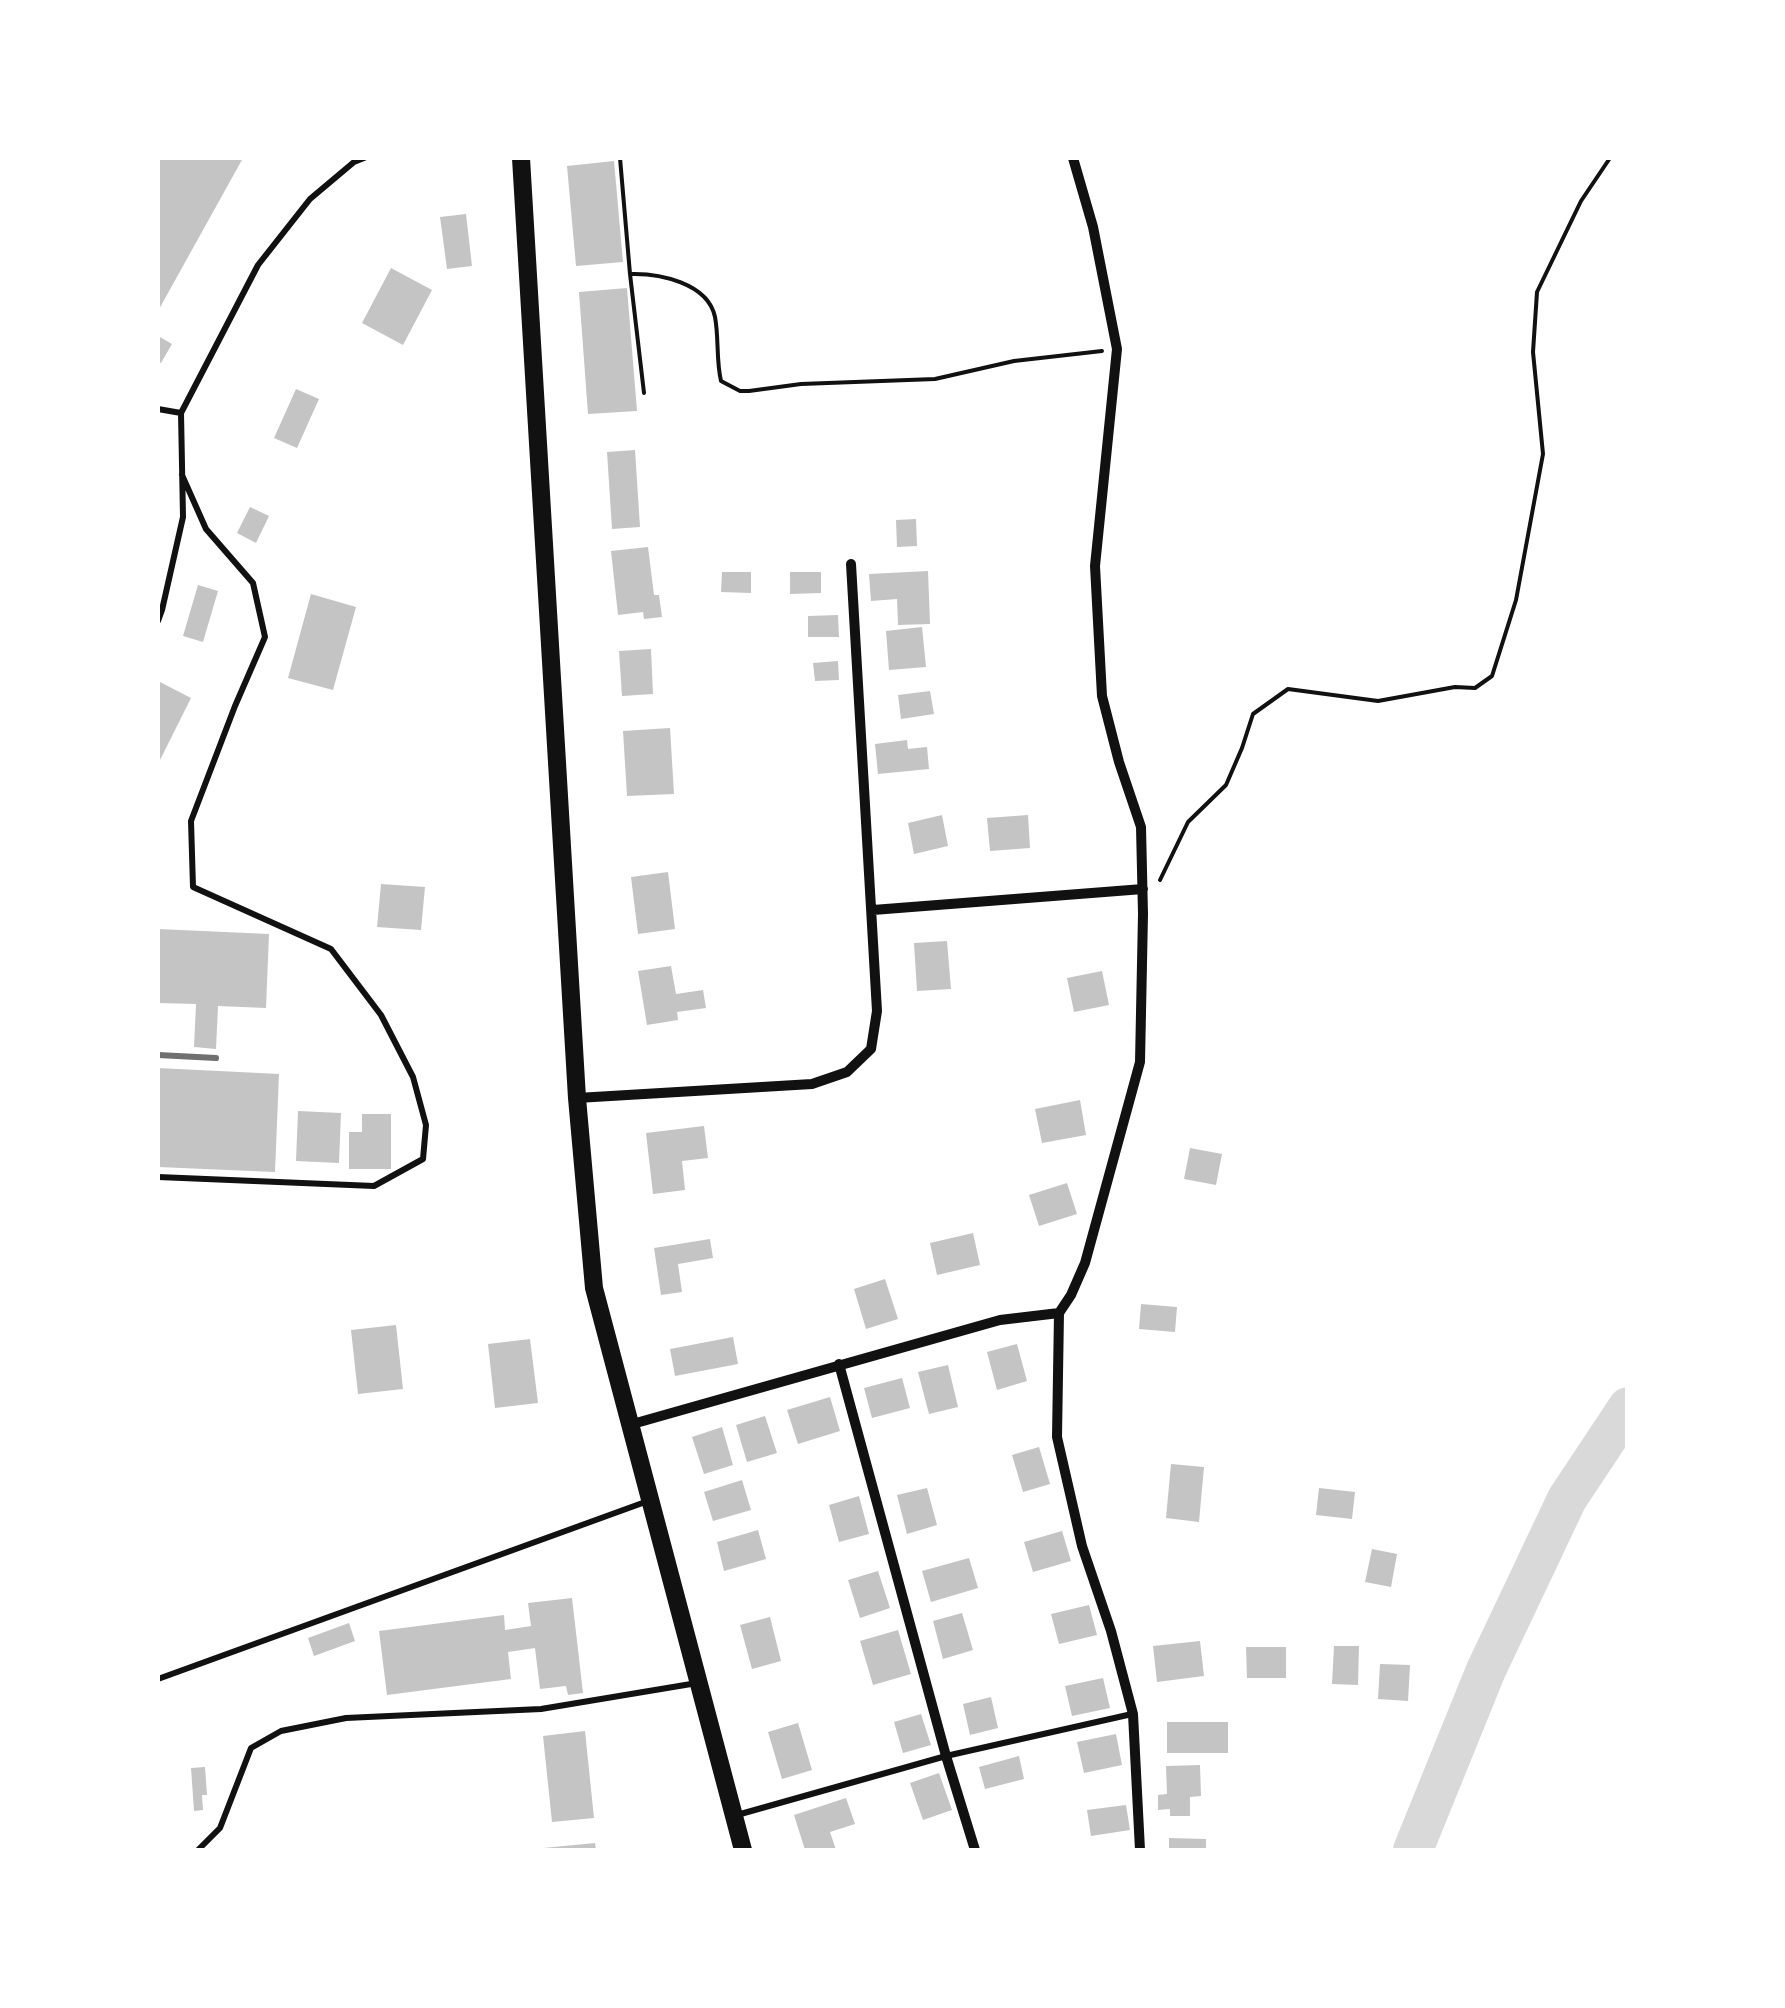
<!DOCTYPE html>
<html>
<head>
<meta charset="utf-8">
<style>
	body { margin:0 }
	#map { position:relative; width:1785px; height:2008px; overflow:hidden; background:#fff; font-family:"DM Sans",sans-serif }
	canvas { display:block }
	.frame { position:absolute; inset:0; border:160px solid #fff; pointer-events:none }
</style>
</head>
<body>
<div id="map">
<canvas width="1785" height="2008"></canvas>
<div class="frame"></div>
</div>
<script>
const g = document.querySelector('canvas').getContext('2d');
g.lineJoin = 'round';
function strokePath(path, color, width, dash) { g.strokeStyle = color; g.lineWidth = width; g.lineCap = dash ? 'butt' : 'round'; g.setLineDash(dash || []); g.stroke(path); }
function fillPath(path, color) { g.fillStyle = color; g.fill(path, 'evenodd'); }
strokePath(new Path2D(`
	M 1413,1850 L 1486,1670 L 1567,1499 L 1628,1407`), '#d9d9d9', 40);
fillPath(new Path2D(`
	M 158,158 L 243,158 L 158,311 Z
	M 614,161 L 623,262 L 576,266 L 567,166 Z
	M 466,214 L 472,266 L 447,269 L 440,217 Z
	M 391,268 L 432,290 L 403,345 L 362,323 Z
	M 627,288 L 637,411 L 588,414 L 579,292 Z
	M 158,336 L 172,344 L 161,363 L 158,361 Z
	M 296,389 L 319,399 L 297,448 L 274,438 Z
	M 635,450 L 640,527 L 612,529 L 607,452 Z
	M 250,507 L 269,516 L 256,543 L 237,533 Z
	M 916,519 L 917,546 L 897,547 L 896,520 Z
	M 648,547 L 654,595 L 659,595 L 662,617 L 644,619 L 643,612 L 618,615 L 611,551 Z
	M 928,571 L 930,624 L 898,625 L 897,599 L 871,601 L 869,574 Z
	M 722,572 L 751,572 L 751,593 L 721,592 Z
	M 790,572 L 821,572 L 821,593 L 790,594 Z
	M 198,585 L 218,591 L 203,642 L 183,636 Z
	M 311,594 L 356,607 L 333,690 L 288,678 Z
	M 838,615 L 839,637 L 808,637 L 808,616 Z
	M 922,627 L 926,667 L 889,670 L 886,631 Z
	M 651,649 L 653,694 L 622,696 L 619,651 Z
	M 838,661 L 839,680 L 815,681 L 813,663 Z
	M 158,681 L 191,698 L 158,764 Z
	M 930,691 L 934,714 L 901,719 L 898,695 Z
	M 670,728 L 674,794 L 627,796 L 623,731 Z
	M 907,740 L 908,749 L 927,747 L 929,769 L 878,774 L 875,744 Z
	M 942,815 L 948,846 L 914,854 L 908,823 Z
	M 1028,815 L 1030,848 L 990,851 L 987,818 Z
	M 668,872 L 675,929 L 638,934 L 631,877 Z
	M 381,884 L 425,887 L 421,930 L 377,927 Z
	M 158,929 L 269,934 L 266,1008 L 218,1006 L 216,1049 L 194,1047 L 196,1004 L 158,1003 Z
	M 947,941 L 951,989 L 917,991 L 914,943 Z
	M 671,966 L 676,994 L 703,990 L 706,1008 L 677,1012 L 678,1020 L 647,1025 L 638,971 Z
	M 1102,971 L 1109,1005 L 1074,1012 L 1067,978 Z
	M 158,1068 L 279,1074 L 275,1172 L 158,1167 Z
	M 1080,1100 L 1086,1135 L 1042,1143 L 1035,1109 Z
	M 298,1111 L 341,1113 L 339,1163 L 296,1161 Z
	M 362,1114 L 391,1114 L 391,1169 L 349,1169 L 349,1132 L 362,1132 Z
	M 704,1126 L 708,1158 L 682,1161 L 685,1190 L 653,1194 L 646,1133 Z
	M 1190,1148 L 1222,1154 L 1216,1185 L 1184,1179 Z
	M 1067,1183 L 1077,1214 L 1039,1226 L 1029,1195 Z
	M 973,1233 L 980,1265 L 937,1275 L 930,1243 Z
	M 710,1239 L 713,1258 L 678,1264 L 682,1292 L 661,1295 L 654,1248 Z
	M 885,1279 L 898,1319 L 866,1329 L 854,1289 Z
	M 1141,1304 L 1177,1307 L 1175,1332 L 1139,1329 Z
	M 396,1325 L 403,1389 L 358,1394 L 351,1330 Z
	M 733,1337 L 738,1364 L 675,1376 L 670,1349 Z
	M 530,1339 L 538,1403 L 495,1408 L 488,1344 Z
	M 1017,1344 L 1027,1381 L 997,1390 L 987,1352 Z
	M 948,1365 L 958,1407 L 929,1414 L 918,1372 Z
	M 902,1378 L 910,1408 L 872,1418 L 864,1388 Z
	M 830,1397 L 840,1431 L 798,1444 L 787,1410 Z
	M 765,1416 L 777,1453 L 747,1462 L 736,1425 Z
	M 722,1427 L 733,1465 L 704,1474 L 692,1437 Z
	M 1039,1447 L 1050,1484 L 1023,1492 L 1012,1455 Z
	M 1171,1464 L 1204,1467 L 1199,1522 L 1166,1518 Z
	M 742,1480 L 751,1510 L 713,1521 L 704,1492 Z
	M 927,1488 L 937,1525 L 907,1534 L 897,1495 Z
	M 1319,1488 L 1355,1492 L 1352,1519 L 1316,1515 Z
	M 859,1496 L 869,1534 L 839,1542 L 829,1505 Z
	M 758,1530 L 766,1559 L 724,1571 L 717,1542 Z
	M 1062,1531 L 1071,1561 L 1033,1572 L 1024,1542 Z
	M 1372,1549 L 1397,1554 L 1391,1587 L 1365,1582 Z
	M 969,1558 L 978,1588 L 931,1602 L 922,1571 Z
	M 878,1571 L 890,1608 L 860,1618 L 848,1580 Z
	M 572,1598 L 583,1693 L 568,1695 L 566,1686 L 540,1689 L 535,1648 L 508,1652 L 511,1679 L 387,1695 L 379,1631 L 504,1615 L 505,1630 L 531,1626 L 528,1603 Z
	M 1089,1605 L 1097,1635 L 1059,1644 L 1051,1614 Z
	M 962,1613 L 973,1650 L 943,1659 L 933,1621 Z
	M 770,1617 L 781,1661 L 752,1669 L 740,1625 Z
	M 349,1623 L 355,1641 L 314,1656 L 308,1638 Z
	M 898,1630 L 911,1674 L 873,1685 L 860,1641 Z
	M 1200,1641 L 1204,1676 L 1157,1682 L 1153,1646 Z
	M 1334,1646 L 1359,1646 L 1358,1685 L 1332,1684 Z
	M 1246,1647 L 1286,1647 L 1286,1678 L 1247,1678 Z
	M 1380,1664 L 1410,1665 L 1408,1701 L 1378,1699 Z
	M 1103,1678 L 1110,1708 L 1072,1716 L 1065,1686 Z
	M 991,1697 L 998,1728 L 970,1735 L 963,1704 Z
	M 921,1714 L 931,1745 L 903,1753 L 894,1722 Z
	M 1167,1722 L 1228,1722 L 1228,1753 L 1167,1753 Z
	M 798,1723 L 812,1770 L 782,1779 L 768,1732 Z
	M 585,1731 L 594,1818 L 552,1822 L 543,1736 Z
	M 1116,1734 L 1122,1765 L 1084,1773 L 1077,1742 Z
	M 1019,1756 L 1024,1779 L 985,1789 L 979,1767 Z
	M 1200,1765 L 1201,1796 L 1190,1797 L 1190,1816 L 1170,1816 L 1170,1809 L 1158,1810 L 1158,1795 L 1167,1794 L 1166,1766 Z
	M 205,1767 L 207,1795 L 202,1795 L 203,1810 L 194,1811 L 191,1768 Z
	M 939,1773 L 952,1810 L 923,1820 L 910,1783 Z
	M 846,1798 L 855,1824 L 830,1832 L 836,1850 L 805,1850 L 794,1815 Z
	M 1126,1805 L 1130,1830 L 1091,1836 L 1087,1810 Z
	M 1169,1838 L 1206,1839 L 1206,1850 L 1169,1850 Z
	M 595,1843 L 596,1850 L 543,1850 L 543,1848 Z`), '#c4c4c4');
strokePath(new Path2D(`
	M 620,158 L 630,274 L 644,393
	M 630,274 C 659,273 708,283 715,317 C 719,338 716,360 721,381 L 740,391 L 749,391 L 801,384 L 935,379 L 1014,361 L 1102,351
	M 1160,880 L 1188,822 L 1226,785 L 1242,748 L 1253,714 L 1288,689 L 1378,701 L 1455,687 L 1475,688 L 1492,676 L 1516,600 L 1543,454 L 1533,352 L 1537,292 L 1581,201 L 1610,158`), '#111', 4);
strokePath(new Path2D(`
	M 158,409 L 181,413
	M 158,621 L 162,610 L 183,517 L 181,413 L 258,265 L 310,199 L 354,162 L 364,158
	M 158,1177 L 374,1186 L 423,1159 L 426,1125 L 413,1077 L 381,1015 L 331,949 L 193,887 L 191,821 L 235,706 L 265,637 L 253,583 L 206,529 L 182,475
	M 158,1679 L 648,1501
	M 737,1815 L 946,1756 L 1132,1714
	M 198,1850 L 220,1828 L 251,1748 L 281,1731 L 346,1718 L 541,1709 L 697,1683`), '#111', 6);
strokePath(new Path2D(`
	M 873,910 L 1143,889
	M 577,1098 L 812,1084 L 847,1072 L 871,1049 L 877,1011 L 851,564
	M 1059,1313 L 1071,1295 L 1085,1263 L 1140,1062 L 1143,914 L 1141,827 L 1119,762 L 1102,696 L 1095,566 L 1117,349 L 1093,227 L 1073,158
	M 839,1364 L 946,1756 L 975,1850
	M 629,1425 L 1000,1320 L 1059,1313 L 1057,1437 L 1082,1546 L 1111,1631 L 1133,1714 L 1140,1850`), '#111', 10);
strokePath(new Path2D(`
	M 521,158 L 577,1098 L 594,1288 L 743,1850`), '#111', 18);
strokePath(new Path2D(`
	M 158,1055 L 216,1058`), '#707070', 6);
</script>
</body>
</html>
